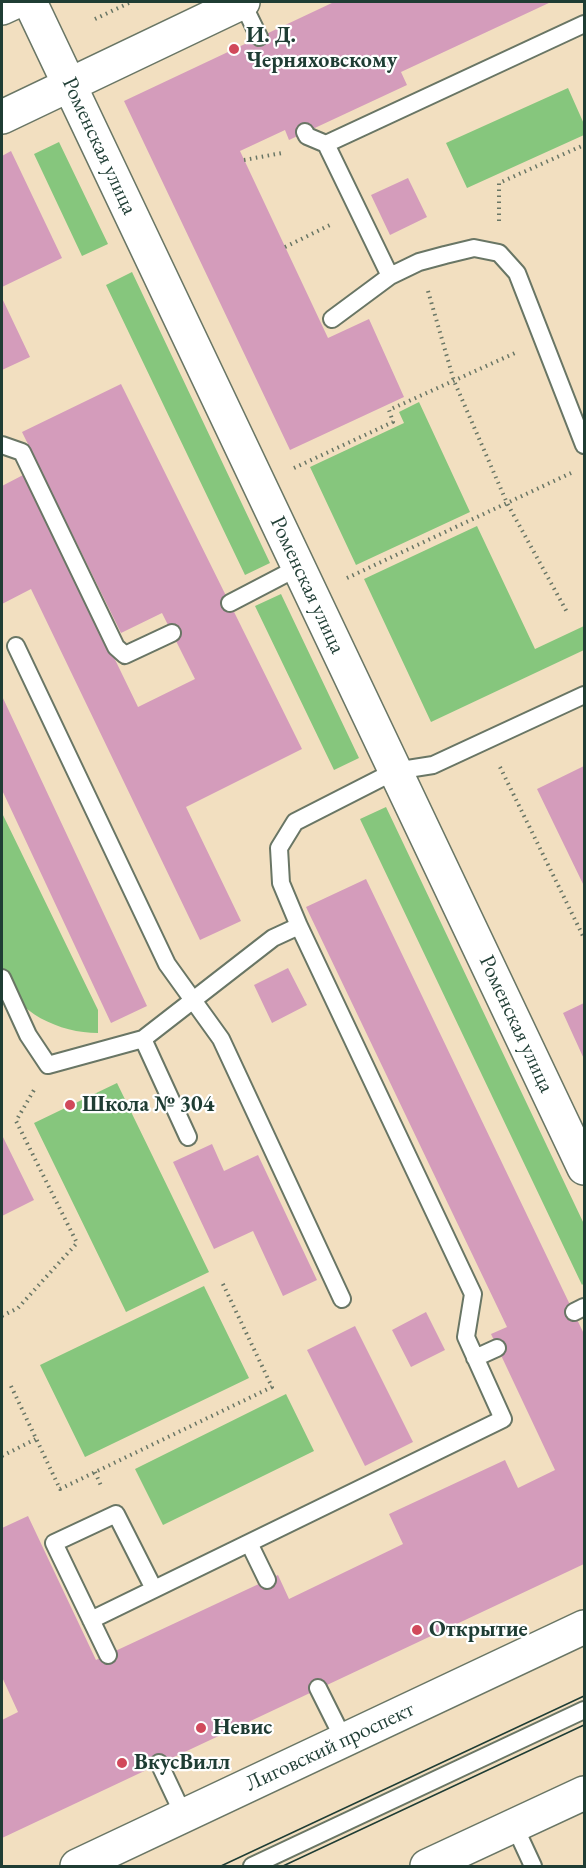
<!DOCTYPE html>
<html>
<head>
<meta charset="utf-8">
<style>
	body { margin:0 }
	#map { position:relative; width:586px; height:1868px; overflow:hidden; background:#f2dfc0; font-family:"EB Garamond",serif }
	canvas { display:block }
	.frame { position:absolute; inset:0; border:3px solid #1f3d34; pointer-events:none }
</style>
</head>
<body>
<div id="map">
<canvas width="586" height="1868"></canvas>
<div class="frame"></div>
</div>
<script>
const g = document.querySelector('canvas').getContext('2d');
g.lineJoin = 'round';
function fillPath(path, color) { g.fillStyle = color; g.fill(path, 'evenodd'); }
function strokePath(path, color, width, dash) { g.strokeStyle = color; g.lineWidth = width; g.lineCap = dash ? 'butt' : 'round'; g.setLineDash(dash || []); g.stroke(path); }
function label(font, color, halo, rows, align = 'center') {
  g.font = font + ' "EB Garamond",serif'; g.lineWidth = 4.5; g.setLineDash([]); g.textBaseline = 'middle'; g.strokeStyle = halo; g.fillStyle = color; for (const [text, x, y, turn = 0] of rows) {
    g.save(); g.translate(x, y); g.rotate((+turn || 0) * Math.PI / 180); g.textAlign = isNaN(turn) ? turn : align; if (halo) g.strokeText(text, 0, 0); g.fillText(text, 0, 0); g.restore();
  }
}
fillPath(new Path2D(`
	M 568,88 L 584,124 L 584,135 L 467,188 L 446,143 Z
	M 59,142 L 108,244 L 82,256 L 34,154 Z
	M 132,272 L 270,563 L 245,575 L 106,285 Z
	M 419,402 L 470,512 L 356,565 L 310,467 L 404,423 L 399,412 Z
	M 477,526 L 535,649 L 584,626 L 584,650 L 431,722 L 364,579 Z
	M 281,594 L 359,758 L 334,770 L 255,606 Z
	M 386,807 L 584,1224 L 584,1283 L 582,1285 L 360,819 Z
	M 2,813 L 98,1010 L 98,1033 C 60,1033 15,1013 2,974 C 0,963 2,945 2,933 C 2,893 2,853 2,813 Z
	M 117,1083 L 209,1272 L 126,1312 L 34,1123 Z
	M 204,1286 L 249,1378 L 85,1457 L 40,1365 Z
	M 286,1394 L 314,1451 L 163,1525 L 135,1469 Z`), '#86c67d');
fillPath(new Path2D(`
	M 334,2 L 551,2 L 401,72 L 407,85 L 289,140 L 285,130 L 240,151 L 328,338 L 369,319 L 404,397 L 290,450 L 124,101 Z
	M 11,151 L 62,258 L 2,287 L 2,156 Z
	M 408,178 L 427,217 L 390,235 L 371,195 Z
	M 2,298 L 30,357 L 2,370 Z
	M 121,384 L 302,749 L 186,807 L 241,921 L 200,940 L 31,589 L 2,604 L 2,486 L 25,474 L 138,707 L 195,679 L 162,613 L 121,633 L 22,432 Z
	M 2,696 L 147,1006 L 111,1023 L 2,790 Z
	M 584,766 L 584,886 L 537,789 Z
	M 366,879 L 584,1334 L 584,1564 L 2,1838 L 2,1720 L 18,1712 L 2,1677 L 2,1528 L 28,1516 L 96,1660 L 278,1575 L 289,1599 L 403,1544 L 389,1514 L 505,1460 L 518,1488 L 555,1470 L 491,1334 L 507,1327 L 306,907 Z
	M 288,968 L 307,1005 L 272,1023 L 254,985 Z
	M 584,1003 L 584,1059 L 563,1013 Z
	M 2,1135 L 34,1200 L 2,1216 Z
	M 212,1144 L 224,1171 L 258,1155 L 317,1280 L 283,1296 L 253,1231 L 214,1249 L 173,1162 Z
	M 426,1312 L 445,1350 L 411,1367 L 392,1330 Z
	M 355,1326 L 413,1442 L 365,1466 L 307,1350 Z`), '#d49cbb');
const service = new Path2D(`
	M 242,2 L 259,37
	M 305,132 L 307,136 L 326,144
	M 390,276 L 326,144 L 584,24
	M 332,319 L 390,276 L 419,262 L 445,255 L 474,248 L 499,253 L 517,273 L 584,445
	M 2,445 L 22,452 L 116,647 L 125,655 L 172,633
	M 230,603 L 299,567
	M 16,646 L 167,964 L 221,1039 L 342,1299
	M 2,978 L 28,1035 L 48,1065 L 143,1039
	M 188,1137 L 143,1039 L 273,938 L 299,926
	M 574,1312 L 584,1307
	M 475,1358 L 497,1348
	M 249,1543 L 267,1580
	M 91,1620 L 503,1419 L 466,1337 L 473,1294 L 299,926 L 281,883 L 279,848 L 295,822 L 395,771 L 433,765 L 584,695
	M 108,1655 L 54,1543 L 116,1514 L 154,1589
	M 318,1688 L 344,1740
	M 159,1763 L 184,1816
	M 514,1825 L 533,1866
	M 252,1866 L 584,1710`);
const tertiary = new Path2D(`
	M 30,2 L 584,1168
	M 2,8 L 15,2
	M 2,117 L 243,2`);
const primary = new Path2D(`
	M 77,1866 L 584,1627
	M 427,1866 L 584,1793`);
strokePath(service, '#697665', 20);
strokePath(tertiary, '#697665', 36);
strokePath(primary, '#697665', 36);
strokePath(new Path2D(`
	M 95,19 L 131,2
	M 244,160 L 282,153
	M 499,221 L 499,183 L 584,145
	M 285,247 L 330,225
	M 428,291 L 454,381 L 507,503 L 568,614
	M 294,468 L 393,422 L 389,410 L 515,353
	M 347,578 L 571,473
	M 500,767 L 584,938
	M 2,1316 L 18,1308 L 77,1243 L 16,1121 L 34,1090
	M 11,1386 L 60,1489 L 272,1387 L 222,1282
	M 2,1456 L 36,1439
	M 95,1472 L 102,1488`), '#697665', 4, [1.5, 4.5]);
strokePath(service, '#fff', 16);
strokePath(tertiary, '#fff', 33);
strokePath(primary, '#fff', 33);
strokePath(new Path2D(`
	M 221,1866 L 584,1696
	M 283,1866 L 584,1725`), '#1f3d34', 1.5);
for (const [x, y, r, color] of [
	[234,49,6,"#d1495b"],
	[70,1105,6,"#d1495b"],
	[417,1630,6,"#d1495b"],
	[201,1728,6,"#d1495b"],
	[122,1763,6,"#d1495b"]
]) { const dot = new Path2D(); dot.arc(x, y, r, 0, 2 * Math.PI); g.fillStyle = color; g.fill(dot); strokePath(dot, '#fff', 2); }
label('bold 22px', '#1f3d34', '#fff', [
	["И. Д.",246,36],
	["Черняховскому",246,61],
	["Школа № 304",82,1105],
	["Открытие",429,1630],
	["Невис",213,1728],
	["ВкусВилл",134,1763]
], 'left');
label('22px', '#1f3d34', '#fff', [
	["Роменская улица",99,146,65],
	["Роменская улица",307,585,65],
	["Роменская улица",516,1024,65],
	["Лиговский проспект",330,1747,-25]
]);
</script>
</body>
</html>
